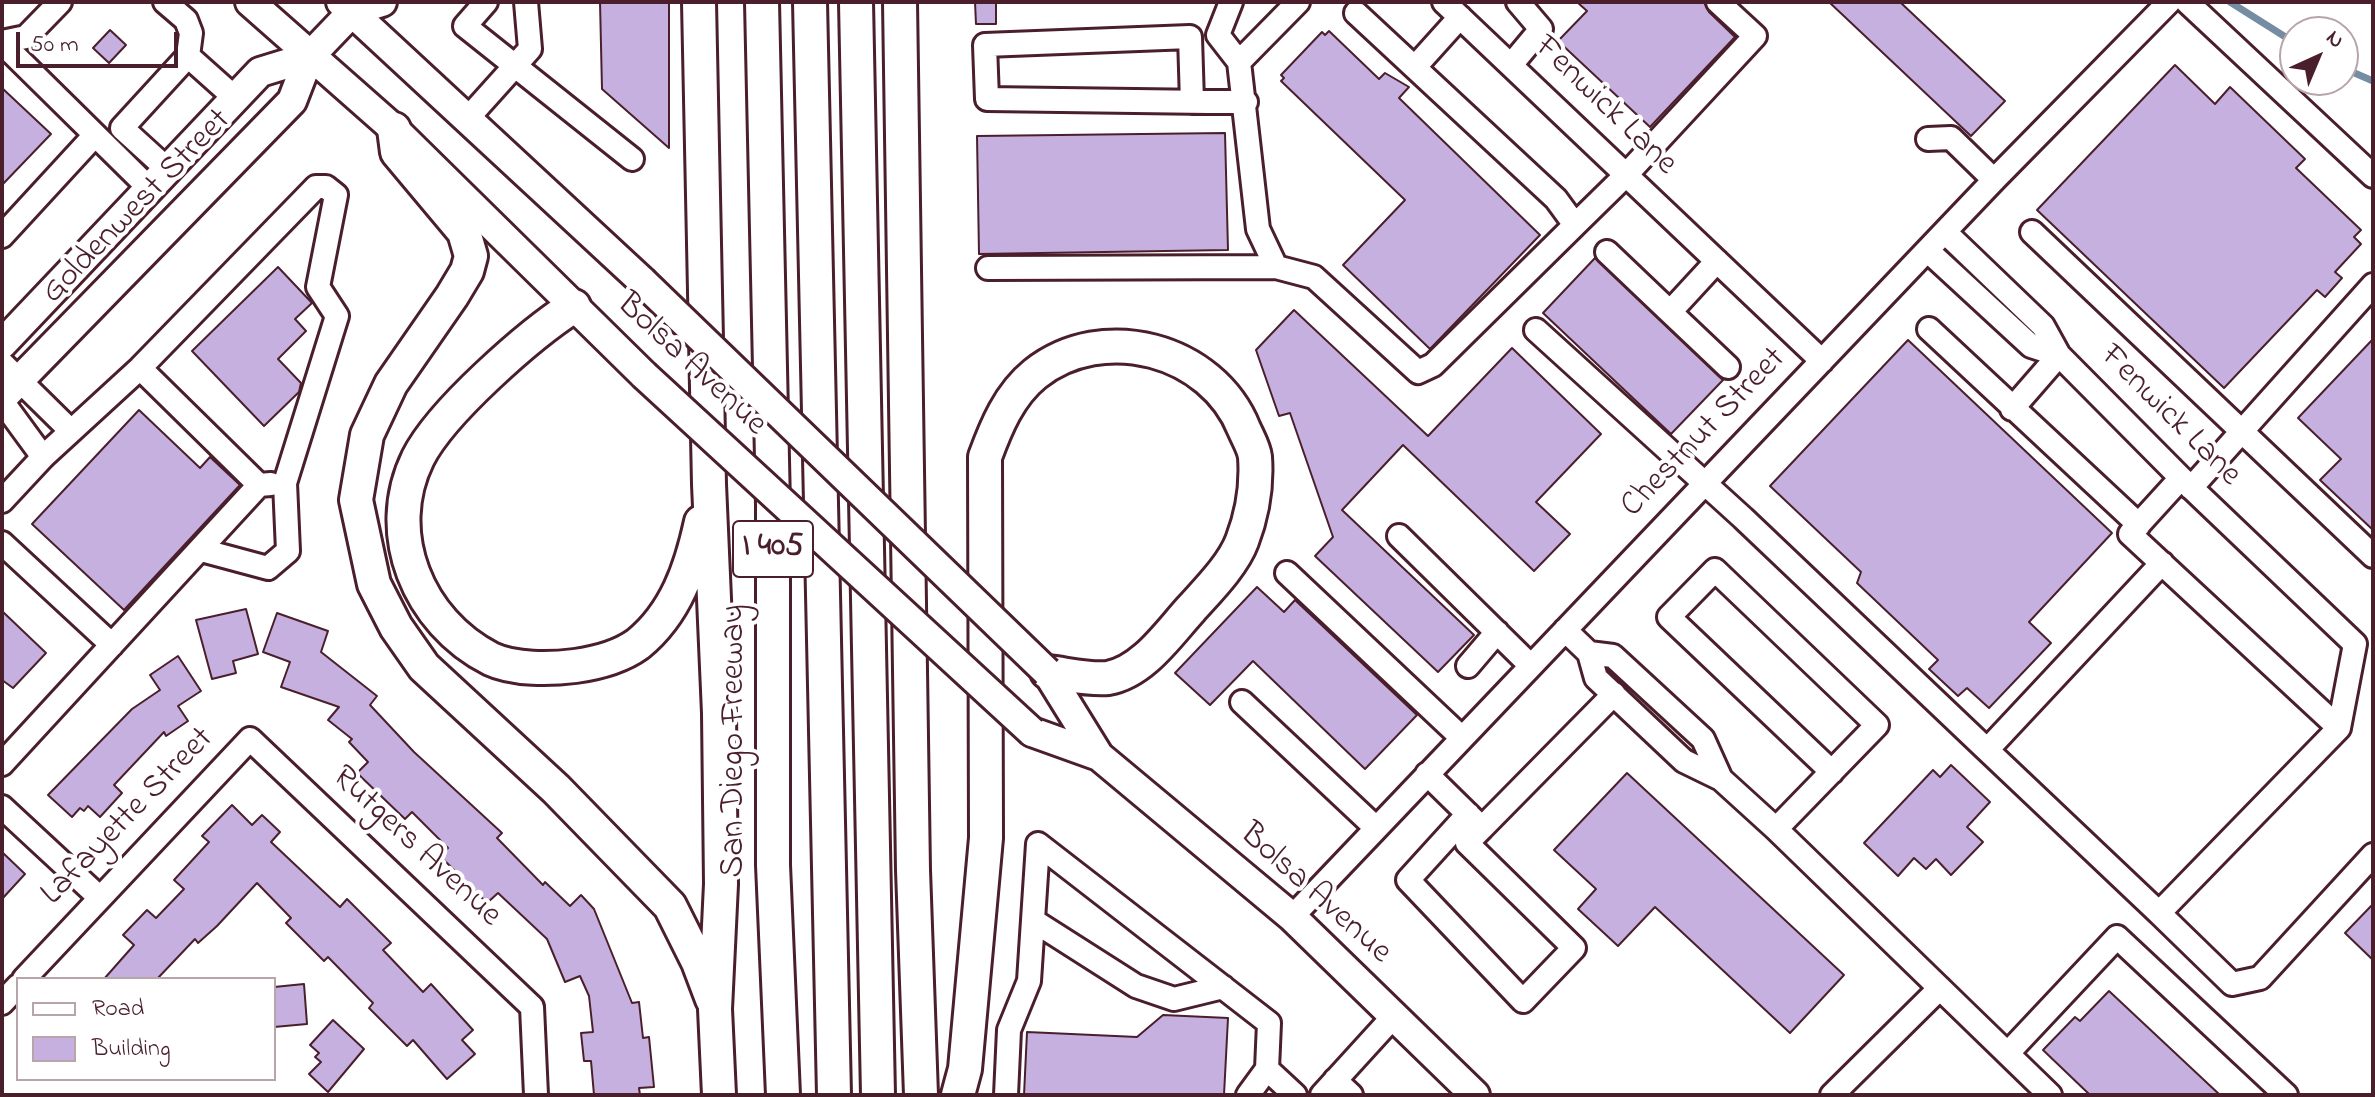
<!DOCTYPE html>
<html>
<head>
<meta charset="utf-8">
<style>
	body { margin:0 }
	#map { position:relative; width:2375px; height:1097px; overflow:hidden; background:#fff; font-family:"Indie Flower",sans-serif }
	canvas { display:block }
	.frame { position:absolute; inset:0; border:4px solid #4a1f2b; pointer-events:none }
	.legend { position:absolute; left:16px; top:977px; width:260px; height:104px; box-sizing:border-box; background:#fff; border:2px solid #b7a5aa; margin:0; padding:10px 14px; list-style:none; font-size:24px; color:#4a1f2b }
	.legend li { display:flex; align-items:center; gap:16px; height:40px }
	.legend b { width:40px; border:2px solid #b7a5aa }
	.north { position:absolute; left:2279px; top:16px; width:80px; height:80px; box-sizing:border-box; background:#fff; border:2px solid #b7a5aa; border-radius:50%; rotate:44deg; font-size:22px; font-weight:700; line-height:32px; text-align:center; color:#4a1f2b }
	.north::after { content:''; display:block; margin:auto; width:28px; height:36px; background:#4a1f2b; clip-path:polygon(50% 0,100% 100%,50% 72%,0 100%) }
	.scale { position:absolute; left:16px; top:32px; width:162px; height:36px; box-sizing:border-box; border:4px solid #4a1f2b; border-top:0; padding-left:10px; font-size:24px; line-height:28px; white-space:nowrap; color:#4a1f2b; -webkit-text-stroke:6px #fff; paint-order:stroke }
</style>
</head>
<body>
<div id="map">
<canvas width="2375" height="1097"></canvas>
<div class="frame"></div>
<ul class="legend">
<li><b style="height:10px;background:#fff"></b>Road</li>
<li><b style="height:22px;background:#c6b0e0"></b>Building</li>
</ul>
<div class="north">N</div>
<div class="scale">50 m</div>
</div>
<script>
const g = document.querySelector('canvas').getContext('2d');
g.lineJoin = 'round';
function strokePath(path, color, width, dash) { g.strokeStyle = color; g.lineWidth = width; g.lineCap = dash ? 'butt' : 'round'; g.setLineDash(dash || []); g.stroke(path); }
function fillPath(path, color) { g.fillStyle = color; g.fill(path, 'evenodd'); }
function label(font, color, halo, rows, align = 'center') {
  g.font = font + ' "Indie Flower",sans-serif'; g.lineWidth = 8; g.setLineDash([]); g.textBaseline = 'middle'; g.strokeStyle = halo; g.fillStyle = color; for (const [text, x, y, turn = 0] of rows) {
    g.save(); g.translate(x, y); g.rotate((+turn || 0) * Math.PI / 180); g.textAlign = isNaN(turn) ? turn : align; if (halo) g.strokeText(text, 0, 0); g.fillText(text, 0, 0); g.restore();
  }
}
strokePath(new Path2D(`
	M 2230,2 L 2295,43
	M 2343,68 L 2373,81`), '#758da3', 7);
const building = new Path2D(`
	M 600,2 L 669,2 L 669,148 L 602,89 Z
	M 975,2 L 996,2 L 996,24 L 976,24 Z
	M 1577,2 L 1704,2 L 1709,12 L 1735,37 L 1650,127 L 1558,41 L 1587,11 Z
	M 1829,2 L 1900,2 L 2005,101 L 1971,136 Z
	M 110,30 L 126,45 L 109,63 L 93,48 Z
	M 1329,31 L 1379,79 L 1385,73 L 1409,87 L 1399,98 L 1540,235 L 1430,349 L 1343,265 L 1405,200 L 1281,81 L 1284,78 L 1281,75 L 1322,32 L 1325,35 Z
	M 2175,65 L 2215,104 L 2230,87 L 2305,159 L 2296,168 L 2361,230 L 2354,237 L 2361,244 L 2335,272 L 2342,278 L 2325,297 L 2317,290 L 2224,388 L 2037,210 Z
	M 2,88 L 51,134 L 2,185 Z
	M 1225,133 L 1228,250 L 979,254 L 977,136 Z
	M 1595,258 L 1723,380 L 1671,434 L 1543,313 Z
	M 278,267 L 312,303 L 295,319 L 306,331 L 278,359 L 301,383 L 299,392 L 264,426 L 192,351 Z
	M 1294,310 L 1428,436 L 1512,348 L 1601,434 L 1536,502 L 1570,534 L 1534,571 L 1403,445 L 1342,510 L 1474,635 L 1438,672 L 1315,556 L 1333,537 L 1290,413 L 1279,416 L 1256,350 Z
	M 2373,339 L 2373,530 L 2320,480 L 2341,459 L 2298,418 Z
	M 1908,340 L 2112,533 L 2029,622 L 2051,643 L 1989,708 L 1967,688 L 1958,696 L 1929,669 L 1938,660 L 1857,583 L 1861,572 L 1770,486 Z
	M 139,410 L 200,468 L 210,457 L 240,485 L 124,610 L 32,524 Z
	M 1257,587 L 1284,612 L 1295,600 L 1417,715 L 1365,769 L 1253,661 L 1210,705 L 1175,673 Z
	M 246,609 L 258,654 L 233,661 L 236,673 L 212,679 L 196,620 Z
	M 2,611 L 46,653 L 13,688 L 2,680 Z
	M 277,613 L 328,631 L 321,652 L 377,696 L 370,705 L 414,752 L 502,833 L 497,838 L 543,885 L 545,882 L 570,906 L 581,895 L 594,909 L 632,1003 L 639,1002 L 643,1038 L 649,1037 L 654,1087 L 639,1088 L 640,1095 L 594,1095 L 591,1061 L 584,1061 L 581,1033 L 593,1032 L 589,996 L 580,976 L 565,982 L 547,939 L 498,893 L 487,903 L 440,856 L 448,848 L 412,812 L 405,819 L 357,773 L 368,762 L 349,742 L 352,739 L 328,720 L 339,707 L 281,687 L 290,662 L 263,652 Z
	M 178,656 L 201,691 L 178,706 L 188,721 L 166,736 L 164,732 L 114,785 L 122,793 L 100,817 L 88,806 L 84,811 L 80,808 L 72,817 L 48,795 L 132,709 L 160,690 L 150,675 Z
	M 1951,765 L 1990,802 L 1967,827 L 1983,842 L 1951,875 L 1936,859 L 1926,869 L 1914,858 L 1898,876 L 1864,843 L 1933,770 L 1940,777 Z
	M 1627,773 L 1844,975 L 1790,1033 L 1655,907 L 1618,946 L 1578,909 L 1596,889 L 1554,850 Z
	M 232,805 L 252,825 L 262,815 L 280,832 L 271,842 L 340,907 L 347,899 L 391,943 L 383,950 L 423,992 L 431,984 L 473,1030 L 462,1040 L 475,1054 L 447,1079 L 413,1040 L 407,1046 L 369,1008 L 373,1003 L 328,957 L 324,961 L 286,923 L 291,918 L 257,883 L 217,926 L 198,943 L 195,939 L 157,979 L 104,979 L 134,945 L 123,935 L 147,910 L 156,918 L 184,889 L 174,880 L 209,842 L 202,836 Z
	M 2,852 L 25,874 L 2,899 Z
	M 2373,904 L 2373,960 L 2345,933 Z
	M 304,984 L 307,1024 L 274,1027 L 274,987 Z
	M 2109,991 L 2220,1095 L 2090,1095 L 2043,1050 L 2075,1017 L 2080,1021 Z
	M 1163,1015 L 1228,1018 L 1224,1095 L 1024,1095 L 1027,1032 L 1137,1037 Z
	M 333,1020 L 364,1049 L 328,1092 L 309,1074 L 321,1062 L 315,1057 L 319,1053 L 310,1045 Z`);
fillPath(building, '#c6b0e0');
strokePath(building, '#4a1f2b', 2);
const minor = new Path2D(`
	M 165,2 L 186,20 L 191,33 L 188,56 L 122,128 L 167,169
	M 486,2 L 465,26 L 632,159
	M 1231,2 L 1218,35 L 1239,62
	M 1298,2 L 1239,62 L 1258,229 L 1276,267 L 1314,277 L 1418,372 L 1433,365 L 1575,225 L 1556,199 L 1356,13
	M 1444,2 L 1822,361
	M 2187,2 L 2373,176
	M 2,42 L 26,37 L 60,2
	M 2,43 L 149,188
	M 188,56 L 235,98
	M 1511,65 L 1541,29 L 1518,2
	M 1415,67 L 1460,17
	M 1192,102 L 1190,37 L 985,45 L 987,99 L 1209,102 L 1246,102
	M 468,118 L 530,49 L 526,2
	M 1928,139 L 1951,138 L 1994,180
	M 1575,225 L 1626,175 L 1755,36 L 1718,2
	M 1945,232 L 2043,326 L 2059,355
	M 2032,232 L 2373,556
	M 2,236 L 95,135
	M 1928,251 L 2031,346 L 2059,355 L 2181,478 L 2355,644
	M 1607,252 L 1670,312
	M 1717,261 L 1670,312 L 1728,367
	M 988,268 L 1276,267
	M 1929,329 L 2139,525
	M 1536,330 L 1743,518 L 1987,750
	M 2,363 L 71,431
	M 140,368 L 259,485 L 271,484
	M 2,401 L 43,457
	M 2012,409 L 2059,355
	M 2191,488 L 2373,285
	M 2,501 L 43,457 L 140,368 L 316,187 L 326,187 L 336,195 L 318,287 L 337,316 L 285,483 L 288,551 L 268,568 L 201,550
	M 1399,536 L 1531,666
	M 2,543 L 112,645
	M 2162,563 L 1987,750 L 2159,913 L 2339,728 L 2130,534 L 2181,478
	M 1287,573 L 1462,738
	M 1565,630 L 1589,653 L 1596,678 L 1684,761 L 1721,779 L 1776,829 L 2050,1095
	M 1589,653 L 1613,656 L 1703,739 L 1721,779
	M 1468,666 L 1497,632
	M 1242,702 L 1376,828
	M 2339,728 L 2355,644
	M 2,764 L 259,485
	M 1427,774 L 1482,828 L 1467,843 L 1574,948 L 1523,1001 L 1408,880 L 1468,814
	M 2,807 L 99,897
	M 1482,828 L 1614,694
	M 1776,829 L 1877,725 L 1715,570 L 1669,617 L 1832,772
	M 2159,913 L 2232,984 L 2260,978 L 2373,855
	M 1292,917 L 1994,180 L 2169,2
	M 1034,921 L 1136,986 L 1174,999 L 1223,987
	M 24,979 L 250,739 L 532,1007 L 536,1095
	M 2,1003 L 18,986
	M 2008,1053 L 2117,937 L 2286,1095
	M 1267,1069 L 1295,1095
	M 1335,1080 L 1351,1095
	M 1006,1095 L 1009,1030 L 1029,981 L 1038,844 L 1269,1023 L 1267,1069 L 1248,1095
	M 1322,1095 L 1393,1017
	M 1832,1095 L 1940,988`);
const major = new Path2D(`
	M 250,2 L 394,129 L 644,375
	M 341,2 L 642,281
	M 353,11 L 382,2
	M 2,344 L 260,72 L 309,57
	M 2,398 L 292,101 L 309,57 L 353,11 L 355,2
	M 1047,672 L 1099,756 L 1292,917 L 1475,1095
	M 1032,732 L 1099,756`);
const highway = new Path2D(`
	M 699,2 L 709,484 L 719,713 L 721,884 L 715,1009 L 719,1095
	M 762,2 L 773,505 L 773,865 L 783,1095
	M 810,2 L 834,1095
	M 856,2 L 878,1095
	M 900,2 L 913,870 L 921,1095
	M 394,129 L 397,152 L 464,232 L 471,256 L 467,271 L 452,296 L 391,384 L 367,435 L 356,500 L 374,584 L 396,627 L 424,667 L 556,789 L 670,906 L 698,962 L 712,999
	M 574,306 C 530,334 441,412 418,458 C 381,533 418,622 491,659 C 514,670 551,669 575,666 C 597,663 620,657 638,644 C 676,613 691,568 701,522
	M 958,1095 L 965,1069 L 986,838 L 985,457 C 996,427 1009,395 1035,374 C 1103,320 1212,349 1244,429 C 1248,438 1254,448 1255,457 C 1257,485 1252,515 1242,541 C 1233,565 1208,590 1191,609 C 1169,633 1143,672 1108,678 C 1089,680 1066,674 1047,672`);
strokePath(minor, '#4a1f2b', 28);
strokePath(major, '#4a1f2b', 34);
strokePath(highway, '#4a1f2b', 38);
strokePath(minor, '#fff', 22);
strokePath(major, '#fff', 28);
strokePath(highway, '#fff', 32);
const majorBridge = new Path2D(`
	M 642,281 L 1047,672
	M 644,375 L 1032,732`);
strokePath(majorBridge, '#4a1f2b', 34, []);
strokePath(majorBridge, '#fff', 28);
for (const [x, y, w] of [
	[773,549,80]
]) { const box = new Path2D(); box.roundRect(x - w / 2, y - 28, w, 56, 6); g.fillStyle = '#fff'; g.fill(box); strokePath(box, '#4a1f2b', 2); }
label('bold 32px', '#4a1f2b', null, [
	["I 405",773,549]
]);
label('34px', '#4a1f2b', '#fff', [
	["Fenwick Lane",1604,107,44],
	["Goldenwest Street",138,208,-46],
	["Bolsa Avenue",690,366,43],
	["Fenwick Lane",2169,417,45],
	["Chestnut Street",1705,434,-46],
	["San Diego Freeway",736,741,-90],
	["Lafayette Street",129,818,-46],
	["Rutgers Avenue",415,848,43],
	["Bolsa Avenue",1314,895,42]
]);
</script>
</body>
</html>
